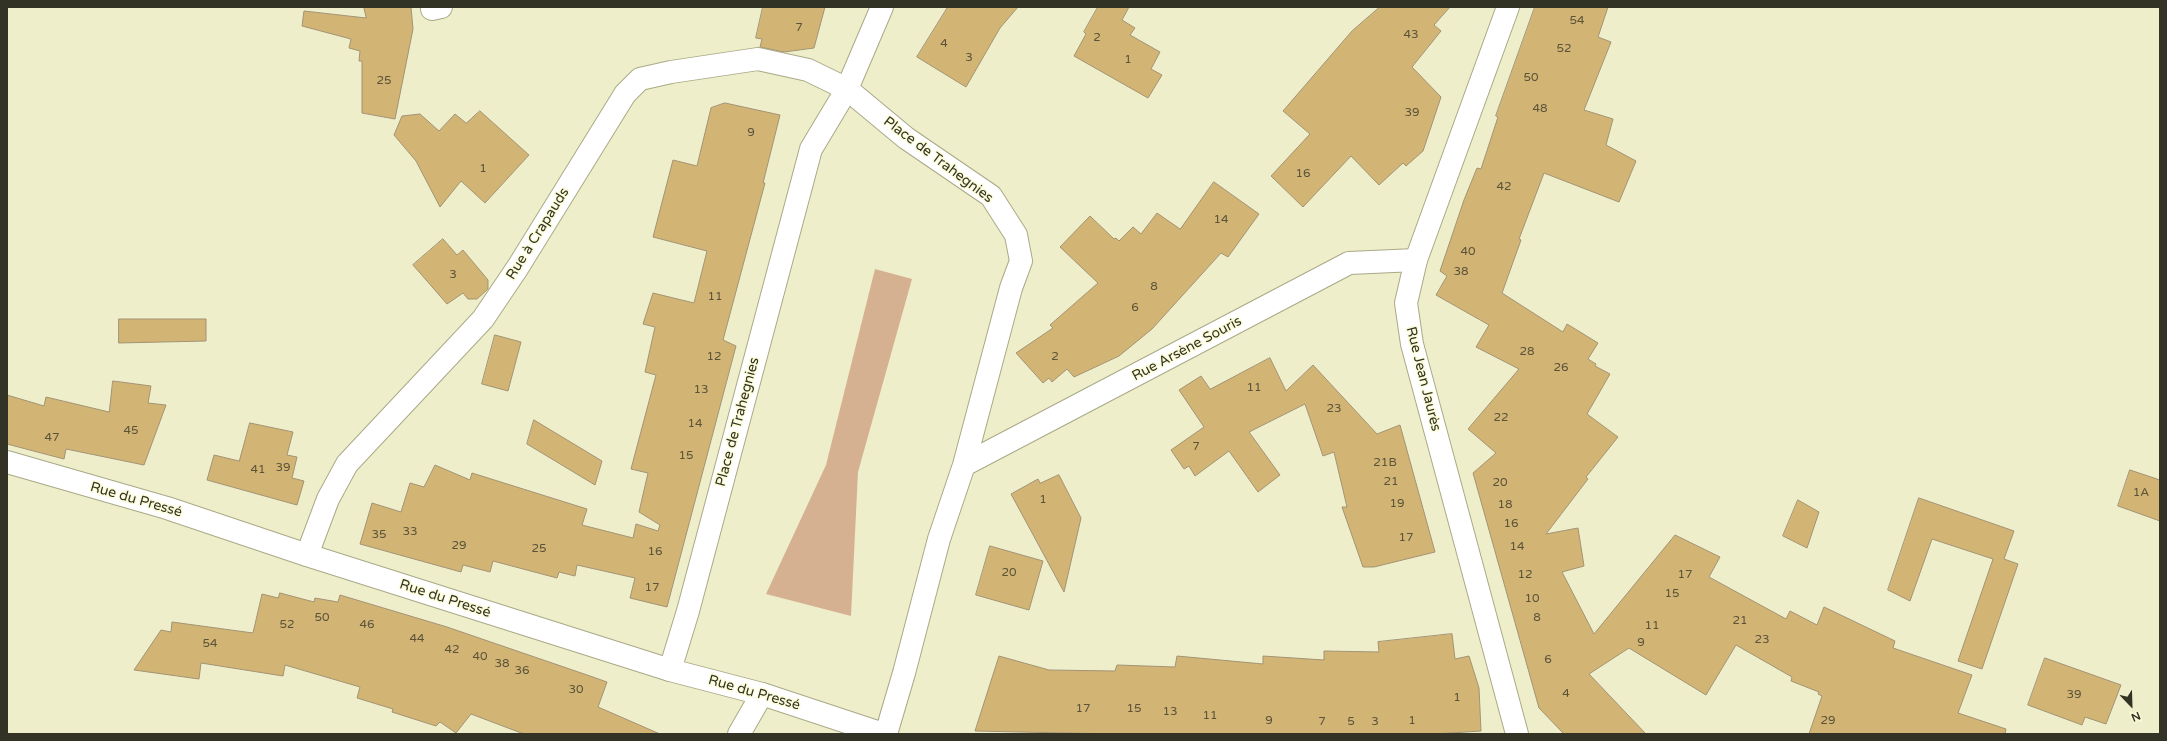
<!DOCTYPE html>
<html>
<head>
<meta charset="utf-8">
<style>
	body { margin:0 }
	#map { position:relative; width:2167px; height:741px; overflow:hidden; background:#eeeeca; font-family:"Varela Round",sans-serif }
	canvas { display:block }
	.frame { position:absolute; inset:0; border:8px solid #333325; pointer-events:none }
	.north { position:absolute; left:2111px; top:685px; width:40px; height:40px; -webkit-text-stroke:3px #fbfcd7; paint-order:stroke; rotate:157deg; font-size:11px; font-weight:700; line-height:16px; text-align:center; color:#333325 }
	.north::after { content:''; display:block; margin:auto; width:14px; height:18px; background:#333325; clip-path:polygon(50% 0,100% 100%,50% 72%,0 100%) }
</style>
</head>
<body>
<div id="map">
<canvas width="2167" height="741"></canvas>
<div class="frame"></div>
<div class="north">N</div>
</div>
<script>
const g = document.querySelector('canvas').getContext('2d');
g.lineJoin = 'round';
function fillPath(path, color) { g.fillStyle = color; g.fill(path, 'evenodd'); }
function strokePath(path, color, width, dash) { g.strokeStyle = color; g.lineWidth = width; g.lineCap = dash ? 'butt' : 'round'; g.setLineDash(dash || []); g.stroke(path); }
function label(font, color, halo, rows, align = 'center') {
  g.font = font + ' "Varela Round",sans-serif'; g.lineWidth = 3; g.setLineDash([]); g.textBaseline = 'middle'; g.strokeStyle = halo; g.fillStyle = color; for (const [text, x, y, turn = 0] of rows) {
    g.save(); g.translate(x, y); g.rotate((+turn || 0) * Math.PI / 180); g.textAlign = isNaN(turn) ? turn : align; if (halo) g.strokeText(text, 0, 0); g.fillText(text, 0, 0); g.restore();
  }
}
fillPath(new Path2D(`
	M 875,269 L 912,279 L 858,472 L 851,616 L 766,594 L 826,465 Z`), '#d5b192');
const building = new Path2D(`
	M 364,7 L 411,7 L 413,29 L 395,119 L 362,113 L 362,61 L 359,61 L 360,51 L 349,48 L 351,39 L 302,26 L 304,11 L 366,18 Z
	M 763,7 L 825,7 L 814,48 L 784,52 L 760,47 L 762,39 L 756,38 Z
	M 948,7 L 1018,7 L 1000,28 L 966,87 L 917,57 Z
	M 1098,7 L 1129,7 L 1122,20 L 1135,28 L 1130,35 L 1160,52 L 1151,69 L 1162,75 L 1148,98 L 1074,56 L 1086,34 L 1084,32 Z
	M 1380,7 L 1450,7 L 1434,25 L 1441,31 L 1412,67 L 1441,97 L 1423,151 L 1406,166 L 1403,163 L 1379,185 L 1351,156 L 1303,207 L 1271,176 L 1310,134 L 1283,111 L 1352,31 Z
	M 1535,7 L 1608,7 L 1598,37 L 1611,42 L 1584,110 L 1613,119 L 1606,145 L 1636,161 L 1619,202 L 1544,173 L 1519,239 L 1521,240 L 1502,293 L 1563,332 L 1567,324 L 1598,343 L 1588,359 L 1596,364 L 1595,366 L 1610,374 L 1587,414 L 1618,437 L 1586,477 L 1588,479 L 1546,534 L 1578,528 L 1584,566 L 1562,572 L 1594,634 L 1675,535 L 1720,557 L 1709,577 L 1786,619 L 1790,611 L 1817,625 L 1824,607 L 1895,641 L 1893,648 L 1972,675 L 1958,713 L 2006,729 L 2005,734 L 1809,734 L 1822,696 L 1818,694 L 1819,692 L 1791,681 L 1792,677 L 1736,645 L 1706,695 L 1629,648 L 1589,674 L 1646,734 L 1564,734 L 1539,708 L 1473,473 L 1496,453 L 1468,429 L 1519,369 L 1476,347 L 1489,325 L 1436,295 L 1447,276 L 1440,271 L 1464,200 L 1477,168 L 1481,169 L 1498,117 L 1496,116 Z
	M 725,103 L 780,115 L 763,183 L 765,183 L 723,340 L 736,346 L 667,607 L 630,598 L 635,578 L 577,565 L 575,576 L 559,572 L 557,578 L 493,561 L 490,572 L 463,565 L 461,572 L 360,544 L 372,503 L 401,512 L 410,483 L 424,487 L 435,465 L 470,480 L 472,473 L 587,509 L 582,525 L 633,538 L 636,524 L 658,531 L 660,525 L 639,512 L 648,473 L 631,469 L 656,375 L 645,372 L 655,327 L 643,324 L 653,293 L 694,303 L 707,251 L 653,237 L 673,160 L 697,166 L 711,108 Z
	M 480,111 L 529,155 L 485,203 L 461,181 L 440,207 L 416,161 L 394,135 L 402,116 L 420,114 L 439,131 L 455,114 L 466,123 Z
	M 1214,182 L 1259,214 L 1228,257 L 1221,253 L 1152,329 L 1119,356 L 1074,377 L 1067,369 L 1052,382 L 1049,378 L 1043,383 L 1016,353 L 1053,328 L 1050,325 L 1098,283 L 1060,247 L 1090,216 L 1114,239 L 1116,238 L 1119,241 L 1133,227 L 1141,234 L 1157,213 L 1180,229 Z
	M 443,239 L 457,255 L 463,250 L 488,280 L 488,289 L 477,299 L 468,299 L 463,293 L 447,304 L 413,265 Z
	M 119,319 L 206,319 L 206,341 L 119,343 Z
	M 495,335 L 521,342 L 508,391 L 482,384 Z
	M 1270,358 L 1286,391 L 1313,365 L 1377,434 L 1400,425 L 1435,552 L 1374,567 L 1363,567 L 1342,507 L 1347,507 L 1334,452 L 1323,456 L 1305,404 L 1249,432 L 1280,475 L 1258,492 L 1229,451 L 1195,476 L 1189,466 L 1184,469 L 1171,450 L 1204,427 L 1179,390 L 1201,376 L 1210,389 Z
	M 113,381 L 151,386 L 148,403 L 166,405 L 144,465 L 66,449 L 64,459 L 7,444 L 7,395 L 44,406 L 46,397 L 109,412 Z
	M 534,420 L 602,461 L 595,485 L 527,444 Z
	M 250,423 L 293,432 L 287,455 L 297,457 L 292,478 L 304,481 L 297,505 L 207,480 L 214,455 L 239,461 Z
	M 2130,470 L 2160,480 L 2160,521 L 2118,506 Z
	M 1059,475 L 1081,518 L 1064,592 L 1011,494 L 1038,479 L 1040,483 Z
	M 1919,498 L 2014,531 L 2004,559 L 2018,564 L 1982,669 L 1958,661 L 1993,559 L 1932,539 L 1910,601 L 1888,590 Z
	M 1798,500 L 1819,512 L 1807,548 L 1783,536 Z
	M 990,546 L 1043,561 L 1029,610 L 976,595 Z
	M 280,593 L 314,602 L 315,598 L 338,602 L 340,595 L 447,627 L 590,676 L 607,682 L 598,707 L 660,734 L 524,734 L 471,714 L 456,733 L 440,722 L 436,726 L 392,712 L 393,709 L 357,698 L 360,687 L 285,665 L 283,676 L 201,663 L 199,679 L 134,670 L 161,630 L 171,632 L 172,622 L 253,633 L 262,594 L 278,598 Z
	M 1452,634 L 1455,659 L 1469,656 L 1479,688 L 1481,731 L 1435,734 L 1112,734 L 975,731 L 999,656 L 1049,670 L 1115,671 L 1117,665 L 1175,667 L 1177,656 L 1263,664 L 1263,656 L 1324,660 L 1324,651 L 1379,652 L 1378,642 Z
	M 2045,658 L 2121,685 L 2106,724 L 2085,717 L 2082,725 L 2028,705 Z`);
fillPath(building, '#d2b475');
strokePath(building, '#a29374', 1);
const minor = new Path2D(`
	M 432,9 L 441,7
	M 964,465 L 1349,263 L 1416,260
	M 307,555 L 328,499 L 347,464 L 483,319 L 518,267 L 625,94 L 640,79 L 671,72 L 758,59 L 808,70 L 847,89 L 906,138 L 991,196 L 1016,235 L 1021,261 L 1011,288 L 964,465 L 939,539 L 904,673 L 886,734
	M 670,670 L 688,611 L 811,149 L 847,89 L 882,7
	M 739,734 L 762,694`);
const tertiary = new Path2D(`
	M 1508,7 L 1416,260 L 1406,303 L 1412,344 L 1517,734
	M 7,462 L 167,508 L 307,555 L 670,670 L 762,694 L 883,734`);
strokePath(minor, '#aaa988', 24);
strokePath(tertiary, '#aaa988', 24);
strokePath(minor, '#fff', 22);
strokePath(tertiary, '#fff', 22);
label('12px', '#5b5339', null, [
	["54",1577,21],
	["7",799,28],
	["43",1411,35],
	["2",1097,38],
	["4",944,44],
	["52",1564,49],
	["3",969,58],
	["1",1128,60],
	["50",1531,78],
	["25",384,81],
	["48",1540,109],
	["39",1412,113],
	["9",751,133],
	["1",483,169],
	["16",1303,174],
	["42",1504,187],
	["14",1221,220],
	["40",1468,252],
	["38",1461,272],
	["3",453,275],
	["8",1154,287],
	["11",715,297],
	["6",1135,308],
	["28",1527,352],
	["12",714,357],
	["2",1055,357],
	["26",1561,368],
	["11",1254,388],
	["13",701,390],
	["23",1334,409],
	["22",1501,418],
	["14",695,424],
	["45",131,431],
	["47",52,438],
	["7",1196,447],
	["15",686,456],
	["21B",1385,463],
	["39",283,468],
	["41",258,470],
	["21",1391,482],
	["20",1500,483],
	["1A",2141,493],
	["1",1043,500],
	["19",1397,504],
	["18",1505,505],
	["16",1511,524],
	["33",410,532],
	["35",379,535],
	["17",1406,538],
	["29",459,546],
	["14",1517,547],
	["25",539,549],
	["16",655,552],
	["20",1009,573],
	["12",1525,575],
	["17",1685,575],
	["17",652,588],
	["15",1672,594],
	["10",1532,599],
	["50",322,618],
	["8",1537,618],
	["21",1740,621],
	["52",287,625],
	["46",367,625],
	["11",1652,626],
	["44",417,639],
	["23",1762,640],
	["9",1641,643],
	["54",210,644],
	["42",452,650],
	["40",480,657],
	["6",1548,660],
	["38",502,664],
	["36",522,671],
	["30",576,690],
	["4",1566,694],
	["39",2074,695],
	["1",1457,698],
	["17",1083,709],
	["15",1134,709],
	["13",1170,712],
	["11",1210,716],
	["9",1269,721],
	["1",1412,721],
	["29",1828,721],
	["7",1322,722],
	["5",1351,722],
	["3",1375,722]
]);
label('14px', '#333325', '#fbfcd7', [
	["Place de Trahegnies",938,160,37],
	["Rue à Crapauds",538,234,-58],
	["Rue Arsène Souris",1187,349,-28],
	["Rue Jean Jaurès",1423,379,76],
	["Place de Trahegnies",738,422,-75],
	["Rue du Pressé",136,500,16],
	["Rue du Pressé",445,599,18],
	["Rue du Pressé",754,693,16]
]);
</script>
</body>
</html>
